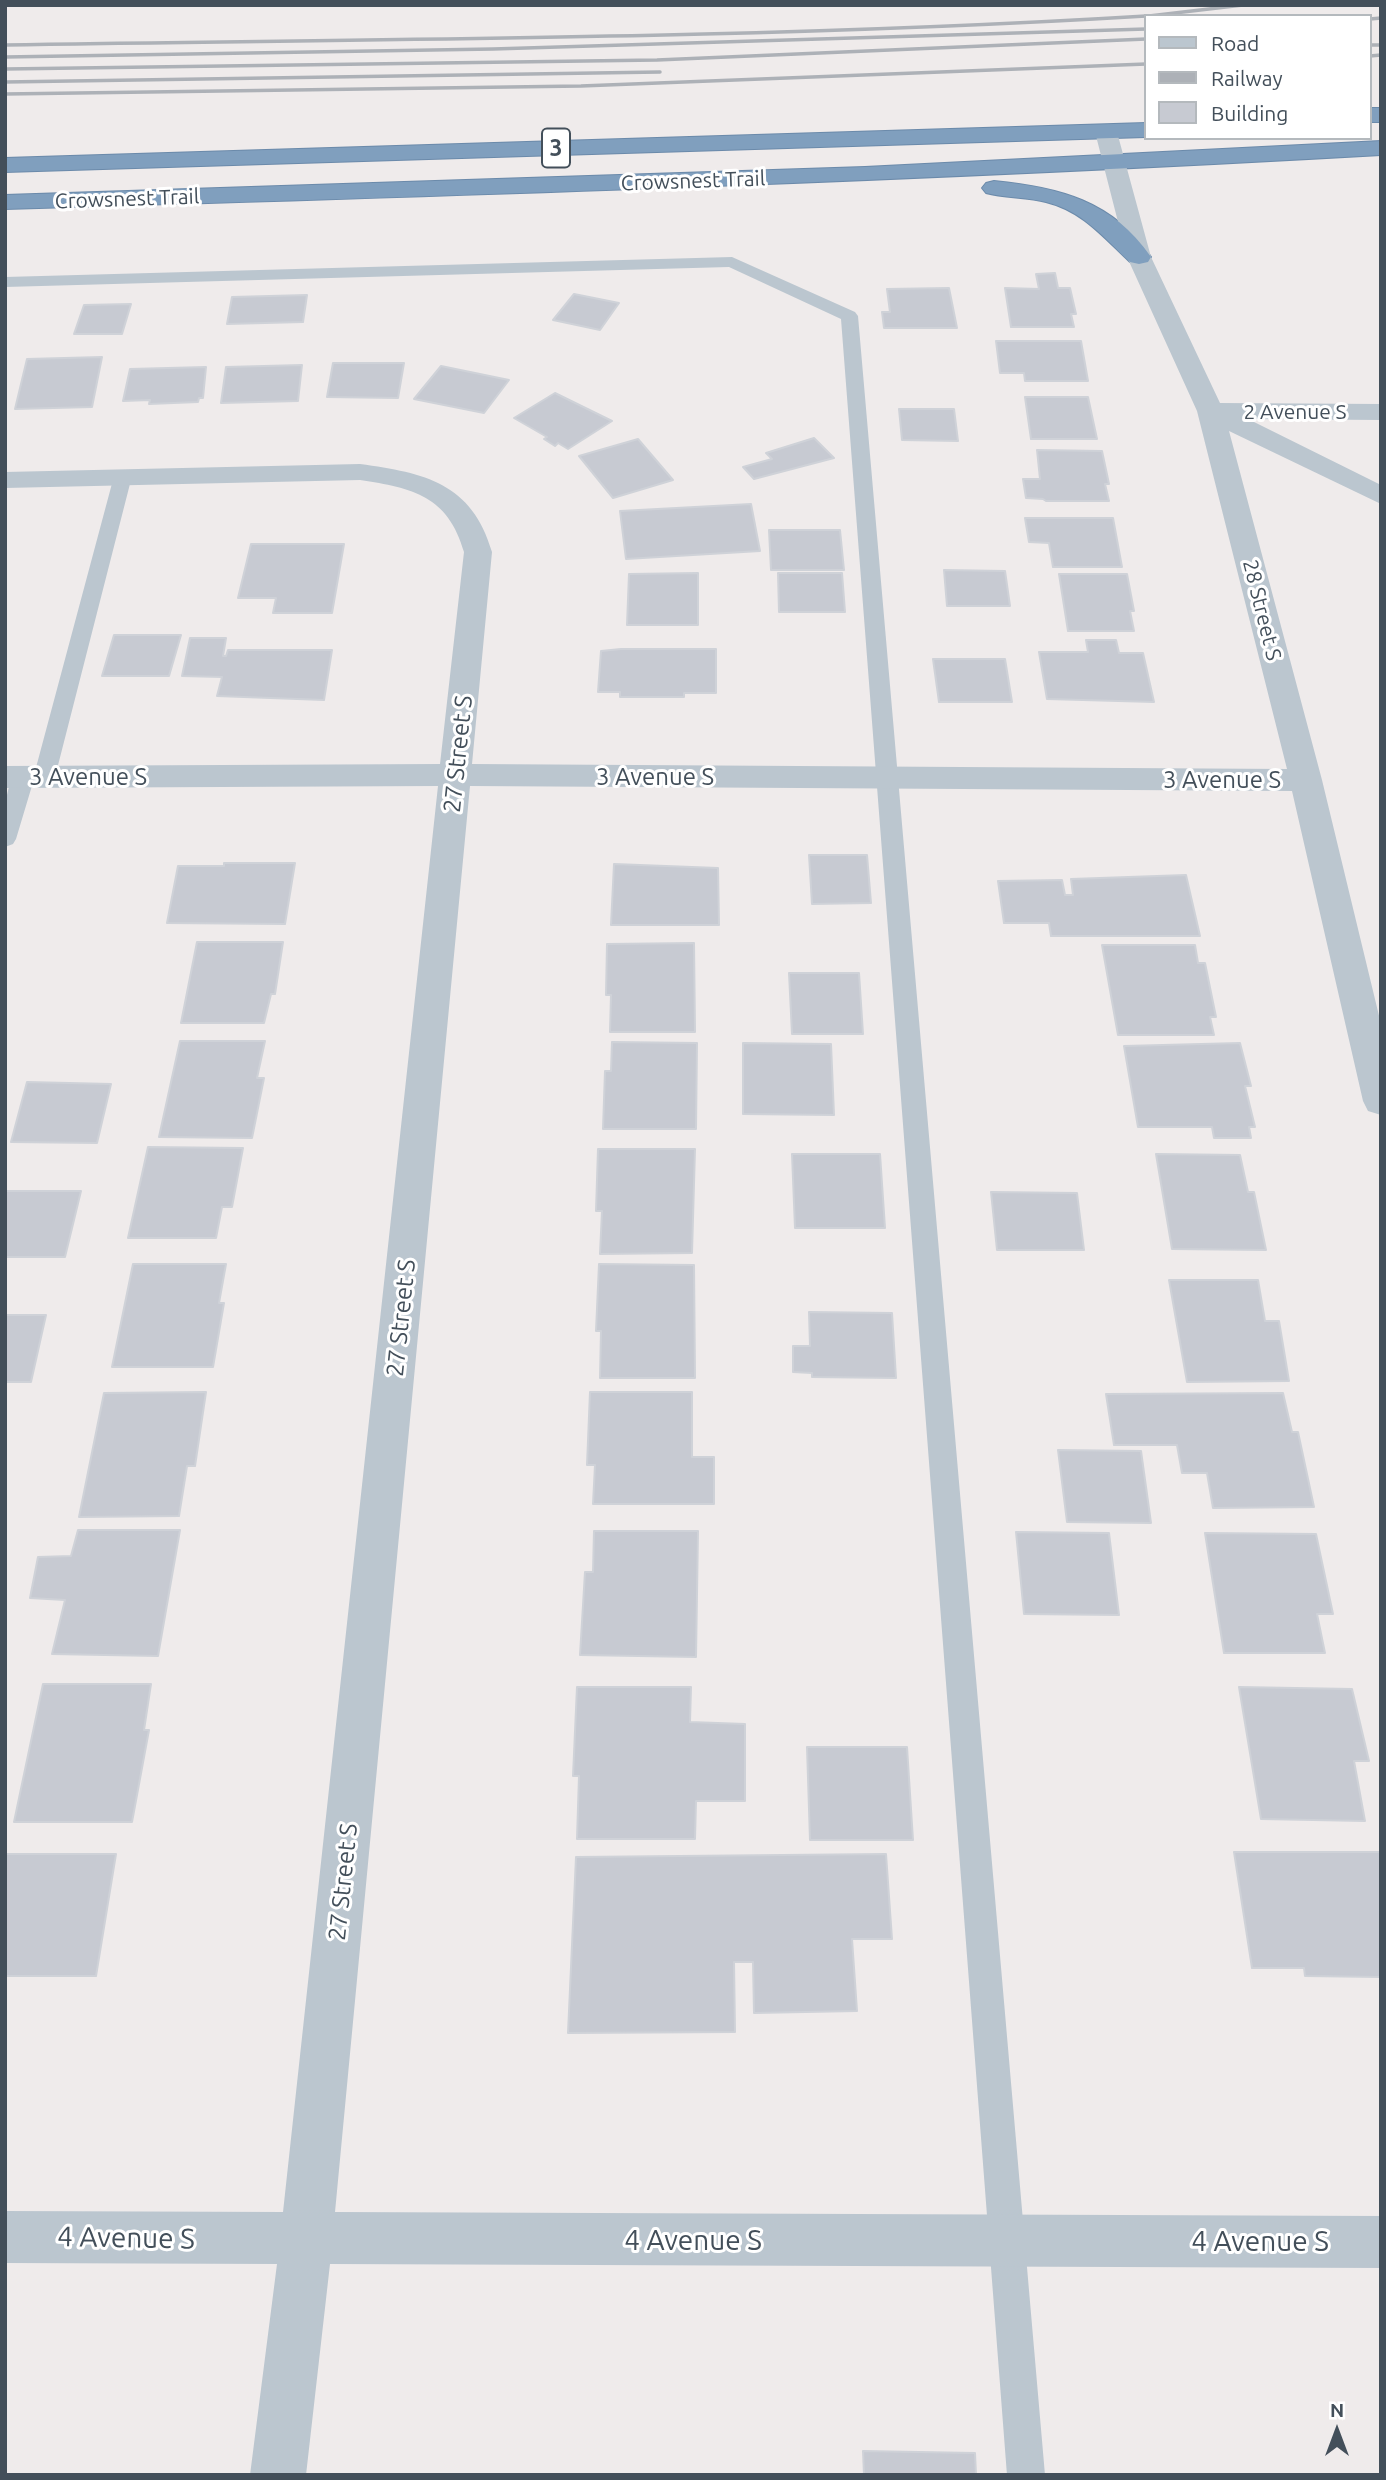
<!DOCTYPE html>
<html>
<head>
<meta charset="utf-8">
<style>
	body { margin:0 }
	#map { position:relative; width:1386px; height:2480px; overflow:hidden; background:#efebeb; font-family:Ubuntu,sans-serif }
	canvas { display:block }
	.frame { position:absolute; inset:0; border:7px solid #434f5a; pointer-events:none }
	.legend { position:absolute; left:1144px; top:14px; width:228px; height:126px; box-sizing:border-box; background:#fff; border:2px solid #b4b9bd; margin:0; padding:9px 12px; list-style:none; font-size:21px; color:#434f5a }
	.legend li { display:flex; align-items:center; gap:14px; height:35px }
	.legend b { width:35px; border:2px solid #b4b9bd }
	.north { position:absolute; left:1302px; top:2396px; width:70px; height:70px; -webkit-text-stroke:5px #fff; paint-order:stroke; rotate:0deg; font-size:19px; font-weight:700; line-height:28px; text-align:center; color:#434f5a }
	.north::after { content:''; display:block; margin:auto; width:24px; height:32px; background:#434f5a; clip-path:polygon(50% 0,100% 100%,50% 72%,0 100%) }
</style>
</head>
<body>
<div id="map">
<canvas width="1386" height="2480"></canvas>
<div class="frame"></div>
<ul class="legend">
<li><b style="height:9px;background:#bbc6cf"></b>Road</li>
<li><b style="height:9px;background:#adb1b7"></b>Railway</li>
<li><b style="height:19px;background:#c7cad2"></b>Building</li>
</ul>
<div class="north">N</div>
</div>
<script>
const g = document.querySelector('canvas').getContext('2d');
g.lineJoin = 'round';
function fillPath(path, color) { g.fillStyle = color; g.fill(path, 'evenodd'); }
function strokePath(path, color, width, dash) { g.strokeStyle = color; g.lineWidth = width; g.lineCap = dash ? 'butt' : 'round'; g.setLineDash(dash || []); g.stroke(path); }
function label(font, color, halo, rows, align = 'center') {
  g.font = font + ' Ubuntu,sans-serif'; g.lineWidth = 6; g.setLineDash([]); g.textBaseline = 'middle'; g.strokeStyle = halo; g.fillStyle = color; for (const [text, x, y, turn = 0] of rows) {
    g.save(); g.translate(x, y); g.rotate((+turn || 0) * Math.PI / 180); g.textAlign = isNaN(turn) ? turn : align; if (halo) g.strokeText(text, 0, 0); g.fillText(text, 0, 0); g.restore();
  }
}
const building = new Path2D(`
	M 1055,273 L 1058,288 L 1070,288 L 1076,314 L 1071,314 L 1074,327 L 1011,327 L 1005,288 L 1039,289 L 1036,274 Z
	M 949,288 L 957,328 L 884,328 L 882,312 L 890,312 L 887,289 Z
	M 574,294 L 619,303 L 600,330 L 553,320 Z
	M 307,295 L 303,322 L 227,324 L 232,297 Z
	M 131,304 L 122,334 L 74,334 L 84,305 Z
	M 996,341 L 1081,341 L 1088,381 L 1025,381 L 1024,373 L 1000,373 Z
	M 102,357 L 92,407 L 15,409 L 27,359 Z
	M 333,363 L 404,363 L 398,398 L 327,397 Z
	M 302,365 L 298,401 L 221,403 L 226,367 Z
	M 441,366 L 509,380 L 484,413 L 414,399 Z
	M 206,367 L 203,398 L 199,398 L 198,402 L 149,404 L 150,400 L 123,401 L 130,369 Z
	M 555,393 L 612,421 L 568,449 L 558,443 L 555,446 L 544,439 L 547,437 L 514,418 Z
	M 1025,397 L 1088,397 L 1097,439 L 1031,439 Z
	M 899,409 L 954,409 L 958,441 L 902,440 Z
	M 814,438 L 834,458 L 754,479 L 743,467 L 772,459 L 766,453 Z
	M 638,439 L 673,480 L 613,498 L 579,456 Z
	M 1037,450 L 1102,451 L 1109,484 L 1105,484 L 1109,501 L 1046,501 L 1043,499 L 1026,498 L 1023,479 L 1040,479 Z
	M 751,504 L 760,551 L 626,559 L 620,511 Z
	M 1025,518 L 1113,518 L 1122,567 L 1053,567 L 1049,543 L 1029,542 Z
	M 769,530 L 840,530 L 844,570 L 771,570 Z
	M 251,544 L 344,544 L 332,613 L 273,613 L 276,598 L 238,598 Z
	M 944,570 L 1005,571 L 1010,606 L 947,606 Z
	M 698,573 L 698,625 L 627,625 L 629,574 Z
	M 778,573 L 842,573 L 845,612 L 779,612 Z
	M 1059,574 L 1127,574 L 1134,611 L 1130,611 L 1134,631 L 1068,631 Z
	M 114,635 L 181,635 L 169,676 L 102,676 Z
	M 190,638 L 226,638 L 223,656 L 226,656 L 228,650 L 332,650 L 324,700 L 217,696 L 222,677 L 182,676 Z
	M 1086,640 L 1116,640 L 1119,653 L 1143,653 L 1154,702 L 1047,699 L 1039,652 L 1088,652 Z
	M 621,649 L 716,649 L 716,693 L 684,693 L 684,697 L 620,697 L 620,692 L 598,692 L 601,651 Z
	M 933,659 L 1005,659 L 1012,702 L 939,702 Z
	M 809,855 L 867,855 L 871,903 L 812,904 Z
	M 224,863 L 295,863 L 285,924 L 167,923 L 178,866 L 224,866 Z
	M 614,864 L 718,868 L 719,925 L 611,925 Z
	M 1186,875 L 1200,936 L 1051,936 L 1049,923 L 1004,923 L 998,881 L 1062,880 L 1065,895 L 1073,895 L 1071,879 Z
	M 197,942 L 283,942 L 275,994 L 271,994 L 264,1023 L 181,1023 Z
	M 694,943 L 695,1032 L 610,1032 L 611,995 L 606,995 L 607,944 Z
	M 1102,945 L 1195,945 L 1198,963 L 1205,963 L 1216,1017 L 1210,1017 L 1214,1035 L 1118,1035 Z
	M 789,973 L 859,973 L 863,1034 L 792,1034 Z
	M 180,1041 L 265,1041 L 257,1078 L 264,1078 L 252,1138 L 159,1137 Z
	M 612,1042 L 697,1043 L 696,1129 L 603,1129 L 605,1071 L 611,1071 Z
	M 743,1043 L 831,1044 L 834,1115 L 743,1114 Z
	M 1240,1043 L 1251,1086 L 1245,1086 L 1255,1127 L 1249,1127 L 1251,1138 L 1214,1138 L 1212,1127 L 1138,1127 L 1124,1046 Z
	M 27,1082 L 111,1084 L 97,1143 L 11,1142 Z
	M 148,1147 L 243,1148 L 232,1207 L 222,1207 L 216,1238 L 128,1238 Z
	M 598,1149 L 695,1149 L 692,1253 L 600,1254 L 602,1211 L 596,1211 Z
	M 792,1154 L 880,1154 L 885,1228 L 795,1228 Z
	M 1156,1154 L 1240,1155 L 1248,1192 L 1254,1192 L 1266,1250 L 1172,1249 Z
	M 5,1191 L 81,1191 L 65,1257 L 5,1257 Z
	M 991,1192 L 1077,1193 L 1084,1250 L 997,1250 Z
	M 133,1264 L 226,1264 L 219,1303 L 224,1303 L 213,1367 L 112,1367 Z
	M 599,1264 L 694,1265 L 695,1378 L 600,1378 L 601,1331 L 596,1331 Z
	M 1169,1280 L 1258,1280 L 1265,1321 L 1279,1321 L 1289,1381 L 1187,1382 Z
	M 809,1312 L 892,1313 L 896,1378 L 812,1377 L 812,1373 L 793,1372 L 793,1346 L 810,1346 Z
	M 5,1315 L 46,1315 L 31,1382 L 5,1382 Z
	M 206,1392 L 195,1466 L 187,1466 L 179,1516 L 79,1517 L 104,1393 Z
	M 590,1392 L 692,1392 L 692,1457 L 714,1457 L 714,1504 L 593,1504 L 595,1465 L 587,1465 Z
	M 1283,1393 L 1292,1432 L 1298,1432 L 1314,1507 L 1213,1508 L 1207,1473 L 1182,1473 L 1177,1445 L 1114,1445 L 1106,1394 Z
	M 1058,1450 L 1141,1451 L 1151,1523 L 1067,1522 Z
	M 78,1530 L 180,1530 L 158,1656 L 52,1654 L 65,1600 L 30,1598 L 38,1557 L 71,1556 Z
	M 594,1531 L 698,1531 L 696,1657 L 580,1655 L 585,1572 L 593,1572 Z
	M 1016,1532 L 1109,1533 L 1119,1615 L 1024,1614 Z
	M 1205,1533 L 1316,1534 L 1333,1614 L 1317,1614 L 1325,1653 L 1224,1653 Z
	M 43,1684 L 151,1684 L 144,1730 L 149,1730 L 132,1822 L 14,1822 Z
	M 577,1687 L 691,1687 L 690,1722 L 745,1724 L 745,1801 L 696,1801 L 695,1839 L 577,1839 L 579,1776 L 573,1776 Z
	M 1239,1687 L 1352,1689 L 1369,1761 L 1354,1761 L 1365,1821 L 1261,1819 Z
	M 807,1747 L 907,1747 L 913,1840 L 810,1840 Z
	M 1234,1852 L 1381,1852 L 1381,1977 L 1305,1976 L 1304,1968 L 1252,1968 Z
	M 5,1854 L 116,1854 L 96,1976 L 5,1976 Z
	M 886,1854 L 892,1939 L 852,1939 L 857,2011 L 754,2013 L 753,1962 L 734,1962 L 735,2032 L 568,2033 L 576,1857 Z
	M 863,2451 L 975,2453 L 976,2475 L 864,2475 Z`);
fillPath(building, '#c7cad2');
strokePath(building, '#cfd2d8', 2);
const highway = new Path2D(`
	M 1370,108 L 1381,108 L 1381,122 L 1370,122 Z
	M 1146,123 L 1146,137 L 5,172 L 5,158 Z
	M 1381,141 L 1381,155 C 923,181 464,196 5,209 L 5,195 L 865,167 Z
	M 994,181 C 1058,187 1113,201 1151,257 L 1148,262 L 1139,264 L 1130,262 C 1104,238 1083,211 1046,202 C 1026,197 1005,198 986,193 L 982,188 L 986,183 Z`);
strokePath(highway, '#6b8aaa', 2);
fillPath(new Path2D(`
	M 732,257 L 855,312 L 858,316 L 1045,2475 L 1007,2475 L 841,319 L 729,267 L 5,287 L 5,277 Z
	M 123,470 L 132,476 L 55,777 L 52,782 L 44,784 L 34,779 L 16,839 L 13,844 L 5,847 C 5,821 2,794 16,772 L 24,770 L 34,775 L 114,476 Z`), '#bbc6cf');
fillPath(new Path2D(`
	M 1106,125 L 1114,127 L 1117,132 L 1151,257 L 1220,403 L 1381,404 L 1381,420 L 1248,419 L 1381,485 L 1381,504 L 1229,431 L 1322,780 L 1381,1024 L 1381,1115 L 1368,1111 L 1363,1101 L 1292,791 L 470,786 L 335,2212 L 1381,2216 L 1381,2268 L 330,2264 L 306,2475 L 250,2475 L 277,2264 L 5,2263 L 5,2211 L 283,2212 L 438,786 L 5,788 L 5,766 L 440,764 L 464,552 C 448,496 413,488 360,480 L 5,488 L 5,472 L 360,464 C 425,473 472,483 492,552 L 472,764 L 1287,769 L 1197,411 L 1127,257 L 1095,132 L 1098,127 Z`), '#bbc6cf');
fillPath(highway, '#809fbe');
strokePath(new Path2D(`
	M 1149,16 L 1243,5
	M 1370,19 L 1381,18
	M 5,45 C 385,39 766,39 1146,16
	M 1370,45 L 1381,45
	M 1370,56 L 1381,55
	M 5,57 L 493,49 L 1146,29
	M 5,69 L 657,60 L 1146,39
	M 5,82 L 660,72
	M 5,94 L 581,86 L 1146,64`), '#adb1b7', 3.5);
label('21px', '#434f5a', '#fff', [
	["Crowsnest Trail",693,181,-2],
	["Crowsnest Trail",127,199,-2],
	["2 Avenue S",1295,412],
	["28 Street S",1262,610,76]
]);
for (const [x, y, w] of [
	[556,148,28]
]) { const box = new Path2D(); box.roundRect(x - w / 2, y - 19.5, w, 39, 5); g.fillStyle = '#fff'; g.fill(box); strokePath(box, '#434f5a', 2); }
label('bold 23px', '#434f5a', null, [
	["3",556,148]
]);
label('24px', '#434f5a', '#fff', [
	["27 Street S",458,754,-84],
	["3 Avenue S",88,777],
	["3 Avenue S",655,777],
	["3 Avenue S",1222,780],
	["27 Street S",401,1318,-84],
	["27 Street S",343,1882,-84]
]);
label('28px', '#434f5a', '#fff', [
	["4 Avenue S",126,2238,1],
	["4 Avenue S",693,2241],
	["4 Avenue S",1260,2242]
]);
</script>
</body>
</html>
